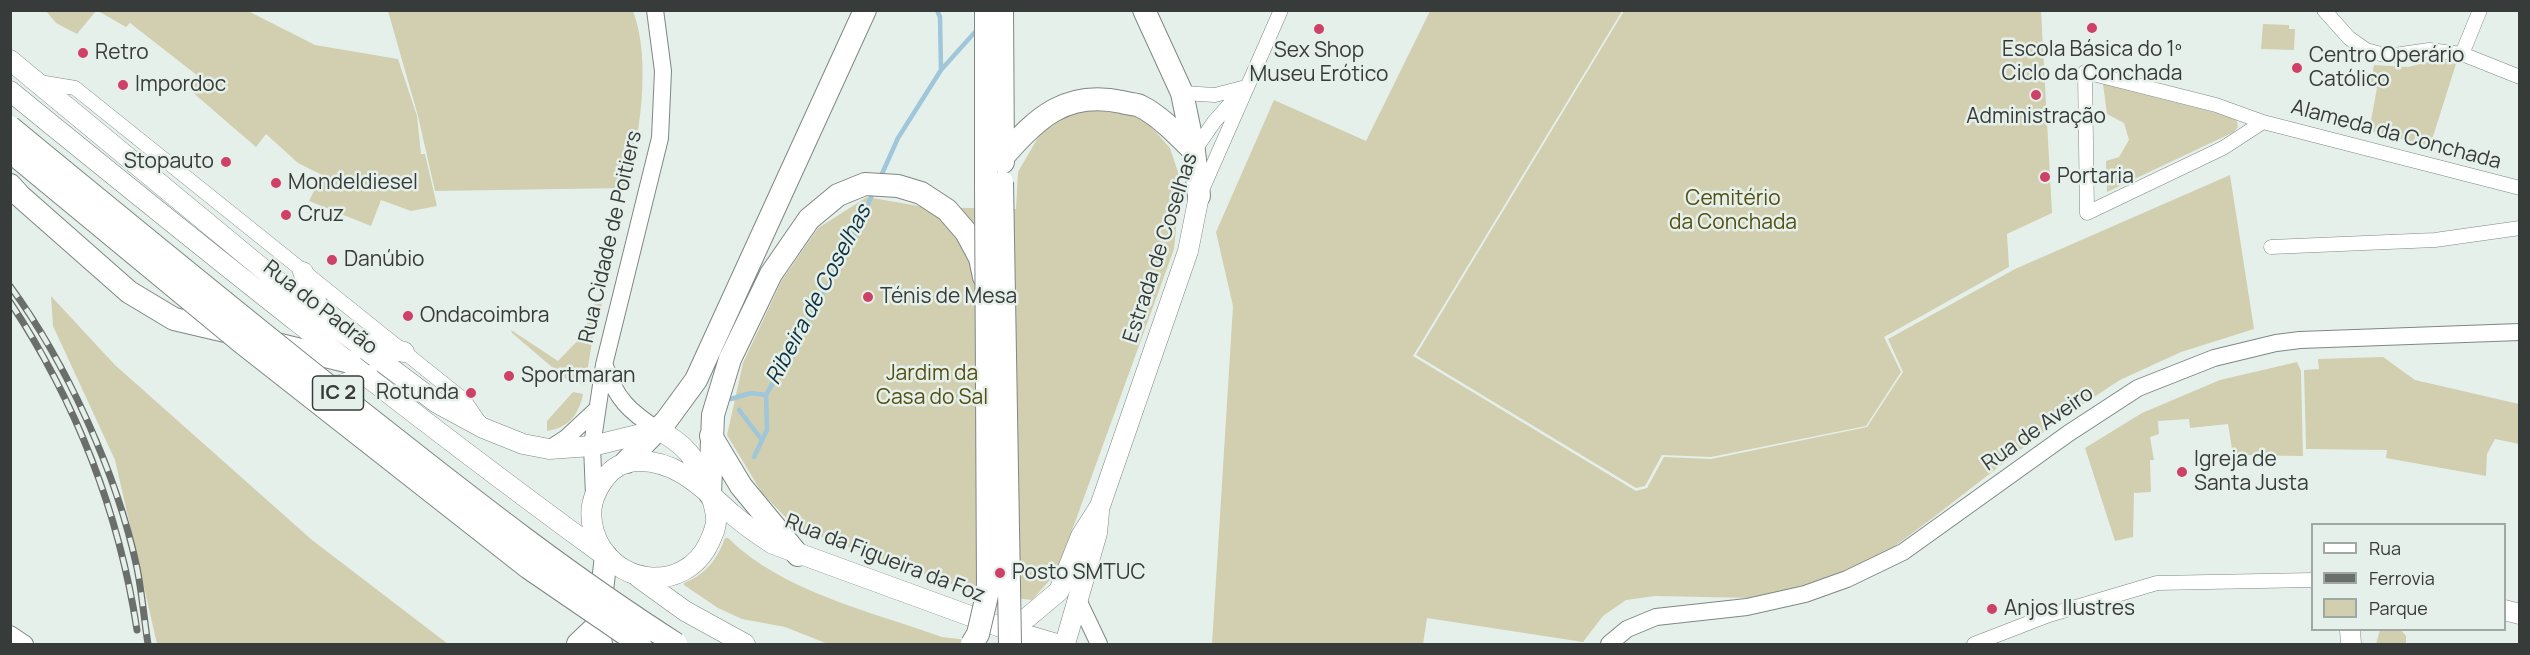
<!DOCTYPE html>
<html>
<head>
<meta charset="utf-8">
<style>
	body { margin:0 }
	#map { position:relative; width:2530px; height:655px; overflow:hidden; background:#e6f0eb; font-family:Manrope,sans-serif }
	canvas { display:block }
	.frame { position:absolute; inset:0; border:12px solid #373b39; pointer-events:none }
	.legend { position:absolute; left:2311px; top:523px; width:195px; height:108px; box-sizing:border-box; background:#e6f0eb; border:2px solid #a0a8a4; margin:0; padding:8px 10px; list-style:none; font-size:18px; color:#373b39 }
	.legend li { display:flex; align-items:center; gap:12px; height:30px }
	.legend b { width:30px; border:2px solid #a0a8a4 }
</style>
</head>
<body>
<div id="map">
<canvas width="2530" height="655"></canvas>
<div class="frame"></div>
<ul class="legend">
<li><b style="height:8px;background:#fff"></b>Rua</li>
<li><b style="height:8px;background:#6a6f6c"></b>Ferrovia</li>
<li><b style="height:16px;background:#d1cfaf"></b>Parque</li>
</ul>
</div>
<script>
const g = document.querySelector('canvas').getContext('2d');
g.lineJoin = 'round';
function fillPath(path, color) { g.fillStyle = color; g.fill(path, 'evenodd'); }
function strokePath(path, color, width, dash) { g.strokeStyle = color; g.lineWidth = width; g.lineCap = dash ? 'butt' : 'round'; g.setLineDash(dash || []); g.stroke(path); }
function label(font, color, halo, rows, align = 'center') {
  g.font = font + ' Manrope,sans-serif'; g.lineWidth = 5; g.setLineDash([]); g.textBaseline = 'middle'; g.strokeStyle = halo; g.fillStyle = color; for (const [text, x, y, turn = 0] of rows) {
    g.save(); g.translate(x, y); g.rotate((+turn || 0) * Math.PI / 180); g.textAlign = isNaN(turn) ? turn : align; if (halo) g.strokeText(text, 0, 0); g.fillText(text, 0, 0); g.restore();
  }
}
fillPath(new Path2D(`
	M 46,11 L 96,11 L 77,34 L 56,23 Z
	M 98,11 L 252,11 L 250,12 L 315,45 L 398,59 L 417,116 L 421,154 L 425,154 L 437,206 L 411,211 L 381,200 L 371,226 L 309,201 L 322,175 L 298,163 L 266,134 L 256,147 L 191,91 L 198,76 L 130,23 L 126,27 Z
	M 388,11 L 633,11 C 652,61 639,137 627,188 L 435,191 L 418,116 Z
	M 1430,11 L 1622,11 L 1413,356 L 1636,491 L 1647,488 L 1664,457 L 1711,459 L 1867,427 L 1903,372 L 1888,339 L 2015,269 L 2230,175 L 2254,329 L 2181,352 L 2120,380 L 2059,420 L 1934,517 L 1888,551 L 1820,582 L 1753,598 L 1655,596 L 1626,600 L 1603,616 L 1583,642 L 1427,618 L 1423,644 L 1212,644 L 1233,306 L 1216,232 L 1274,100 L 1366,141 Z
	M 1624,11 L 2041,11 L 2052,213 L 2007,234 L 2009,267 L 1884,337 L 1901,372 L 1866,426 L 1711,457 L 1662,455 L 1645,486 L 1636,488 L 1416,355 Z
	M 2263,24 L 2289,25 L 2289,29 L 2295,29 L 2294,50 L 2261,49 Z
	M 2440,59 L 2456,64 L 2430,146 L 2369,131 L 2377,88 L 2362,84 L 2364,71 L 2372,75 L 2374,65 L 2408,67 Z
	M 2103,84 L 2232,117 L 2237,121 L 2238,127 L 2234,132 L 2107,192 L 2106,161 L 2119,157 L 2129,140 L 2124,123 L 2107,114 Z
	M 1107,108 L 1145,120 L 1170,148 L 1178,172 L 1179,196 L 1174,249 L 1057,572 L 1032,600 L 978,594 L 796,528 L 762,493 L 727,435 L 743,363 L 782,280 L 818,228 L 867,197 L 924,207 L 1016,209 L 1018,172 L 1040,134 L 1069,113 Z
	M 51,296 L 115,365 L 312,540 L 448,644 L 157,644 L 115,460 L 53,326 Z
	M 596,302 L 602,304 L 594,330 L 585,385 L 566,379 L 512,333 L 511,330 L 558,361 L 585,333 L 589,315 L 591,315 Z
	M 2383,357 L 2415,380 L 2519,404 L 2519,444 L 2495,439 L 2487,454 L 2486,476 L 2386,458 L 2387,450 L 2306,449 L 2304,370 L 2319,369 L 2318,359 Z
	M 2297,362 L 2301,371 L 2303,456 L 2233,455 L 2228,424 L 2190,428 L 2189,419 L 2158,421 L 2159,434 L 2150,437 L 2154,460 L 2150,460 L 2151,492 L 2134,493 L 2133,537 L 2115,541 L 2085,448 L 2142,413 L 2220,380 Z
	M 573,392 L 583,394 C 579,414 569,428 547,431 L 547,421 Z
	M 725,538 L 728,538 C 783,592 870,611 942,637 L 960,639 L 976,644 L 828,644 L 785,627 L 742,619 L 718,608 L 684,585 L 684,583 C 706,574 717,560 725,538 Z
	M 2380,630 L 2401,630 L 2406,636 L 2406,644 L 2376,644 Z`), '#d1cfaf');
strokePath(new Path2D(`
	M 941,70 L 975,32
	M 881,176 L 898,138 L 941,70 L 940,17 L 937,10
	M 766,395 L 851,243 L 872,195
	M 731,399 L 751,393 L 766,395 L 767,430 L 754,457
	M 739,410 L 762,440`), '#9fc6d9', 4.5);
const minor = new Path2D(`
	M 2324,10 L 2349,38 L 2366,50 L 2388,56 L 2429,50 L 2462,54 L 2520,77
	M 2462,54 L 2480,10
	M 39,82 L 75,88 L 464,400 L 482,426
	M 1182,93 L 1215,95 L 1246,87
	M 2263,122 L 2223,148 L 2087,213 L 2085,72 L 2216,105 L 2263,122 L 2520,188
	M 1194,151 L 1214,122 L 1238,95
	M 1202,190 L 1281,10
	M 2271,247 L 2435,240 L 2520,228
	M 1974,644 L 2049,615 L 2157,583 L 2312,580`);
const tertiary = new Path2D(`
	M 605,366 C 616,399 629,411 658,430
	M 549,449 L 566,438 L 596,410
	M 594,495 L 592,446 L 604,365 L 660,138 L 663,71 L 655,10
	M 1078,600 L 1099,644
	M 10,634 L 25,644
	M 1609,644 L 1627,629 L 1656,617 L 1747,607 L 1805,594 L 1847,579 L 1903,552 L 2069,433 L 2138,388 L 2214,358 L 2276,343 L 2300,340 L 2520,332`);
const secondary = new Path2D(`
	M 10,60 L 304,303 L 437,403 L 483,428 L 523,444 L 549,449 L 592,446 L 658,430 C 685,444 696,458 707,486 C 711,495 715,507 716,517 C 717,526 713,534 709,543 C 684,595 611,586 594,532 C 588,511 592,495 605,478 C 613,467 624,462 636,461 C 676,459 704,489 732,514 C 745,525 759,535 773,544 L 1006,629 L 1057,644
	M 10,91 C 204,249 399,406 601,553
	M 303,272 L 322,315
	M 360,341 L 404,352
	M 327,390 L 368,375
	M 638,577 L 685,611 L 745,644
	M 2504,610 L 2520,614
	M 1006,629 L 1028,617 L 1059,591 L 1081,536 L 1100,506 L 1188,251 L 1199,196
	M 2350,630 L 2351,644
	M 1065,644 L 1097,533 L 1099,512`);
const trunk = new Path2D(`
	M 1002,10 L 1003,162
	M 1144,10 L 1182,93 L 1194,151 L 1199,196
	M 1003,157 C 1037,117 1067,90 1122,102 C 1128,104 1135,104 1140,106 C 1159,115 1180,137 1194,151
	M 986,183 L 986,10
	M 10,185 L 20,196 L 129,292 L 174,319 L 234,333
	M 272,343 L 350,362
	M 711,436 L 741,486 L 798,555
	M 626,462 L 666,421 L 696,380 L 865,10
	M 710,494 L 713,415 L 730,359 L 771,274 L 809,219 L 838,195 L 865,184 L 898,186 L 921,193 L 947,210 L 966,232 L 980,258 L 984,277
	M 578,644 L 598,625
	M 601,644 L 598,625 L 606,556`);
strokePath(minor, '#7e8883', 15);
strokePath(tertiary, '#7e8883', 18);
strokePath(secondary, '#7e8883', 21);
strokePath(trunk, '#7e8883', 24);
strokePath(minor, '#fff', 14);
strokePath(tertiary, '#fff', 16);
strokePath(secondary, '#fff', 20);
strokePath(trunk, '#fff', 22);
const rail = new Path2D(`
	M 10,286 C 67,364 117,474 137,568 C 142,593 144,619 148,644
	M 10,302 C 76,402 119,512 137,630`);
strokePath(rail, '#6a6f6c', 7);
strokePath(rail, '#e6f0eb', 4.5, [14]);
const trunkBridge = new Path2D(`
	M 10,127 C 134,229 258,331 384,430 C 479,505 574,579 676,644
	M 10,151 L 240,341 L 529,568 L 640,644
	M 1002,182 L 1010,644
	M 972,644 L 978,634 L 988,591 L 986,183`);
strokePath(trunkBridge, '#7e8883', 24, []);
strokePath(trunkBridge, '#fff', 22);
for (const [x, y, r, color] of [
	[2092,28,6,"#cf4067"],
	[1319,29,6,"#cf4067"],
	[83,53,6,"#cf4067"],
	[2297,68,6,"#cf4067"],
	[123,85,6,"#cf4067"],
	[2036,95,6,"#cf4067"],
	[226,162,6,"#cf4067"],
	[2045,177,6,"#cf4067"],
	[276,183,6,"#cf4067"],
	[286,215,6,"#cf4067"],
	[332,260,6,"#cf4067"],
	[868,297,6,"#cf4067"],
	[408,316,6,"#cf4067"],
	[509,376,6,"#cf4067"],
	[471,393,6,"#cf4067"],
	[2182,472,6,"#cf4067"],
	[1000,573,6,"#cf4067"],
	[1992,609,6,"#cf4067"]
]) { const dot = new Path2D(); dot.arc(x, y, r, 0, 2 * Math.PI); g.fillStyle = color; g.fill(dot); strokePath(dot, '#e6f0eb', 2); }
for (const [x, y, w] of [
	[338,393,51]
]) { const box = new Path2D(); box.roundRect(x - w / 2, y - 17, w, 34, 4.5); g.fillStyle = '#e6f0eb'; g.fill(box); strokePath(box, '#373b39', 1.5); }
label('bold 20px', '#373b39', null, [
	["IC 2",338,393]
]);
label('21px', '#373b39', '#e6f0eb', [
	["Escola Básica do 1º",2092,50,"center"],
	["Ciclo da Conchada",2092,74,"center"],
	["Sex Shop",1319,51,"center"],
	["Museu Erótico",1319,75,"center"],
	["Retro",95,53],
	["Centro Operário",2309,56],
	["Católico",2309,80],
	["Impordoc",135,85],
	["Administração",2036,117,"center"],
	["Stopauto",214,162,"right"],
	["Portaria",2057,177],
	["Mondeldiesel",288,183],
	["Cruz",298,215],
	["Danúbio",344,260],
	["Ténis de Mesa",880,297],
	["Ondacoimbra",420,316],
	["Sportmaran",521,376],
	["Rotunda",459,393,"right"],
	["Igreja de",2194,460],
	["Santa Justa",2194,484],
	["Posto SMTUC",1012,573],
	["Anjos Ilustres",2004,609]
], 'left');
label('21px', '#373b39', '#e6f0eb', [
	["Alameda da Conchada",2396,135,15],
	["Rua Cidade de Poitiers",611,237,-77],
	["Estrada de Coselhas",1161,248,-72],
	["Rua do Padrão",320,308,38],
	["Rua de Aveiro",2038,429,-35],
	["Rua da Figueira da Foz",885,559,21]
]);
label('21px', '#554e11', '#e6f0eb', [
	["Cemitério",1733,199],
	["da Conchada",1733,223],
	["Jardim da",932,374],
	["Casa do Sal",932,398]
]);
label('italic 22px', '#0e313f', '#e6f0eb', [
	["Ribeira de Coselhas",819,295,-62]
]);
</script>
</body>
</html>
